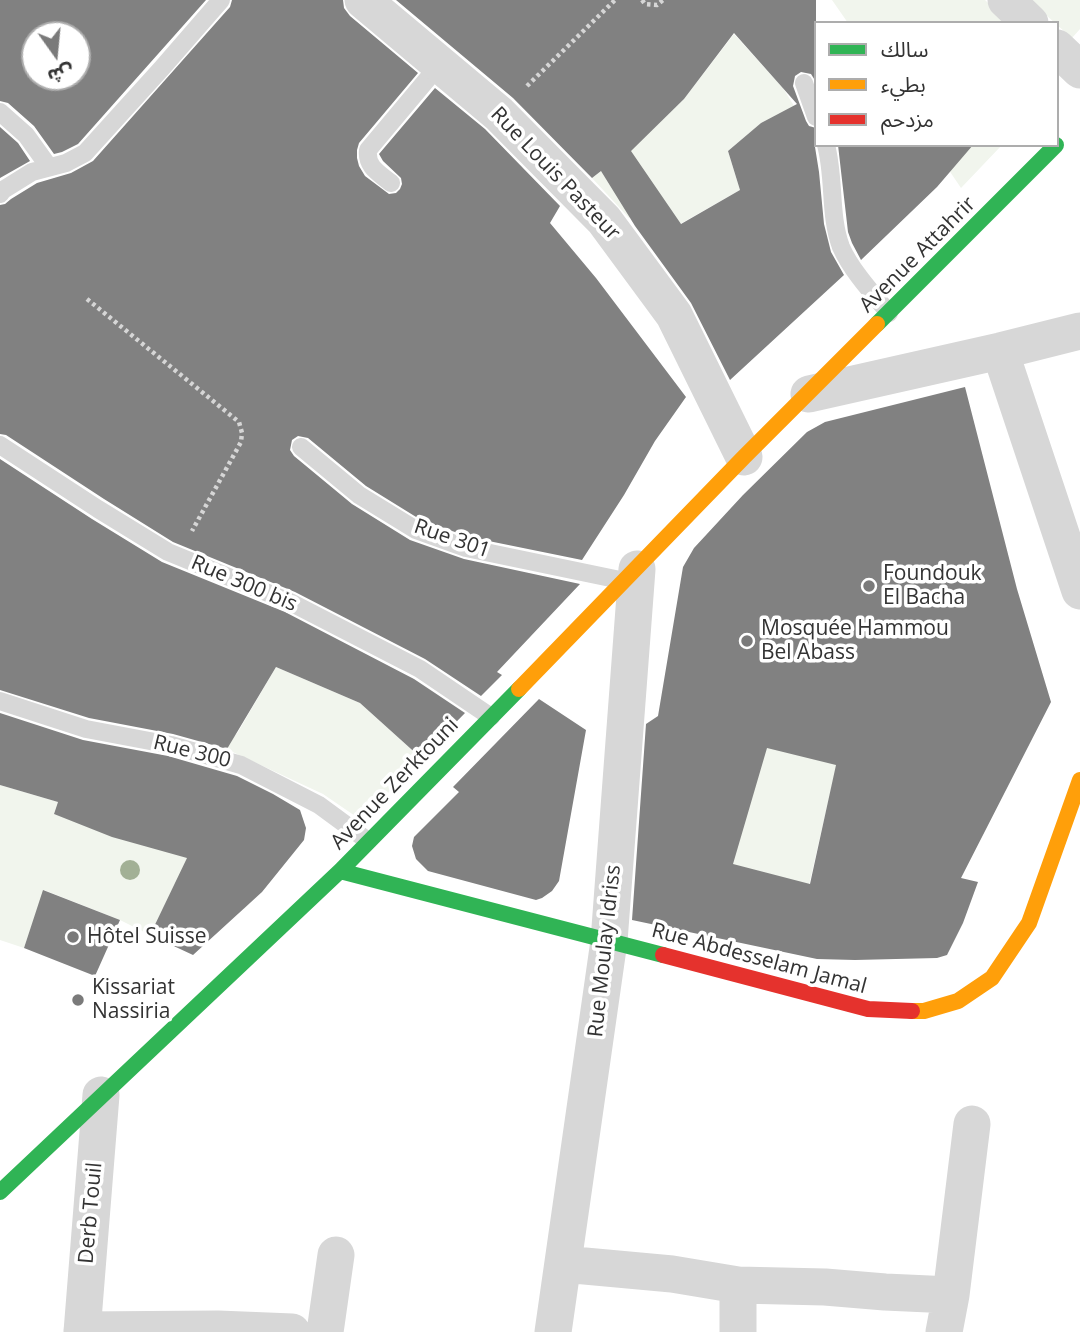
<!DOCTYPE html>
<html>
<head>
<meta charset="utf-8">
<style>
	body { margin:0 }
	#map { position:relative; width:1080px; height:1332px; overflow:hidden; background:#fff; font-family:"Open Sans","Noto Sans Arabic",sans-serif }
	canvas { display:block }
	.legend { position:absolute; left:814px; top:21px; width:245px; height:126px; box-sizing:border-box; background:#fff; border:2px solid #adadad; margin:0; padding:9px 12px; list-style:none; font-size:21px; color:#333 }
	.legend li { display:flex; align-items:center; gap:14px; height:35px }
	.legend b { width:35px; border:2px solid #adadad }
	.north { position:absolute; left:21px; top:21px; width:70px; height:70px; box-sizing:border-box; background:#fff; border:2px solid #adadad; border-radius:50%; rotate:165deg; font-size:19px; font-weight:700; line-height:28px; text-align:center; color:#333 }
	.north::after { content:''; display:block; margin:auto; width:24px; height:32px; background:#7a7a7a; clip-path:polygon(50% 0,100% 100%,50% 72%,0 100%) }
</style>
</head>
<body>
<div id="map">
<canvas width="1080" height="1332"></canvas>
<ul class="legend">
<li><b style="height:9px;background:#30b455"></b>سالك</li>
<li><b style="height:9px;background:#ff9f0a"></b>بطيء</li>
<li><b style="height:9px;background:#e5322d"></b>مزدحم</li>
</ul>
<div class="north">ش</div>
</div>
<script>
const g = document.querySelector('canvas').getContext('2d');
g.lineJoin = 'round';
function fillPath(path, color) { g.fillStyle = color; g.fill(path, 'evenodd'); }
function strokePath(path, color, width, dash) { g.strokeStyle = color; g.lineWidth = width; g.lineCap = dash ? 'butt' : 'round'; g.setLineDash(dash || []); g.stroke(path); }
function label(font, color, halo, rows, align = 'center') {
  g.font = font + ' "Open Sans",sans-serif'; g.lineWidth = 7; g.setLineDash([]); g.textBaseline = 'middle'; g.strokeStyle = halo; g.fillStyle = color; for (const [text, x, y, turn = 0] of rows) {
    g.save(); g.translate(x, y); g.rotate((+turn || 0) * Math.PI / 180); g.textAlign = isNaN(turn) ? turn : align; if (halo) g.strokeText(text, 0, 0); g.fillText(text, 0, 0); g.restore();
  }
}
fillPath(new Path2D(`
	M 832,0 L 985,0 L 1009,23 L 848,23 Z
	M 1029,0 L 1080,0 L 1080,29 L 1072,38 L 1057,25 L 1057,23 L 1055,23 Z
	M 734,34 L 783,88 L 794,106 L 761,123 L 728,151 L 740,190 L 680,224 L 659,193 L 629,218 L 592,178 L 652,130 L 684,99 Z
	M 932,145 L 1002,145 L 961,188 Z
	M 276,667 L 360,703 L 422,759 L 361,820 L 323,794 L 224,748 L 238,732 Z
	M 767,745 L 837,763 L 809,885 L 732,865 Z
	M 0,785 L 58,802 L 54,814 L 270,882 L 244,909 L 172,890 L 150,935 L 120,920 L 44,890 L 24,948 L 0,940 Z`), '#f1f5ed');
fillPath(new Path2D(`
	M 0,0 L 206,0 L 78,144 L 62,152 L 54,154 L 34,126 L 8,103 L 0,101 ZM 35,35 L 77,35 L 77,77 L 35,77 Z
	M 232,0 L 343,0 L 344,8 L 350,16 L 418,73 L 359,143 L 357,150 L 357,158 L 359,166 L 365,176 L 389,194 L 396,193 L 400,189 L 402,184 L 401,178 L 383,161 L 379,154 L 435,88 L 485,129 L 560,206 L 550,223 L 596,278 L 686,397 L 655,441 L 624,495 L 582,560 L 469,537 L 421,520 L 366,486 L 308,438 L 298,436 L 292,440 L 290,450 L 294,456 L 352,504 L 410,540 L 464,559 L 580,584 L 497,672 L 502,675 L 481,696 L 425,659 L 295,592 L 173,542 L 104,499 L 6,435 L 0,434 L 0,205 L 5,204 L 11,199 L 37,183 L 71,173 L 93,161 L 230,7 Z
	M 396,0 L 816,0 L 816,82 L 811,74 L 801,72 L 795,76 L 793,86 L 806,121 L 809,126 L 816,128 L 815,147 L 819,172 L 824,224 L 831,252 L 844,275 L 730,380 L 691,303 L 635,226 L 601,171 L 592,178 L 513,98 ZM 734,33 L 797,104 L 761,123 L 728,151 L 740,190 L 681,224 L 631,151 L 684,99 Z
	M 0,127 L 18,143 L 30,161 L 0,178 Z
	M 838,145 L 973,145 L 937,187 L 861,260 L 852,243 L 848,232 Z
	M 965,387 L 1017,589 L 1051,702 L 961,878 L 978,882 L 963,923 L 947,955 L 937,958 L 855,960 L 817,959 L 632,920 L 646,724 L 658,716 L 683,567 L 694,548 L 743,495 L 807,432 L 825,422 ZM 767,748 L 836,765 L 810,884 L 733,864 Z
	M 0,459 L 92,519 L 162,562 L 285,612 L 414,679 L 465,713 L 421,758 L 360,703 L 276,667 L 227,749 L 173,734 L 89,718 L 0,690 Z
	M 539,699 L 586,730 L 559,881 L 552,891 L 542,898 L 536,900 L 428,871 L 416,859 L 412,846 L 414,837 L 459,792 L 453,787 Z
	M 0,713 L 83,740 L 168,756 L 237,776 L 273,794 L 300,810 L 306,828 L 304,840 L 262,892 L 193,955 L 150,935 L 187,858 L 112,837 L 54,814 L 58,802 L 0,785 Z
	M 43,890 L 120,920 L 95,976 L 24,948 Z`), '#818181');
strokePath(new Path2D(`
	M 642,0 L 645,4 L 657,5 L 663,0
	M 527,86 L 615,0
	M 87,299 L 239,422 L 242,433 L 241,442 L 192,531`), '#d6d6d6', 4.5, [3.5, 3.5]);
strokePath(new Path2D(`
	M 804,83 L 816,117
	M 0,112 L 26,135 L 49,167
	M 826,145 C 835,178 829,215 841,247 C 851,270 873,294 889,313
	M 391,183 C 379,173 366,167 368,150 L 440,64
	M 0,194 L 3,190 L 32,172 L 66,163 L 85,153 L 162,68 L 221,0
	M 0,445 L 98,509 L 168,552 L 290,602 L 420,669 L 491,717
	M 301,447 L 359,495 L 416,530 L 466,548 L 625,581
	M 0,701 L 86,729 L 171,745 L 241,765 L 319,805 L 368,841`), '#d7d7d7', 18);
strokePath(new Path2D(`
	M 363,0 L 499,114 L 604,220 L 674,315 L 744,457
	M 1006,0 L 1030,23
	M 1057,48 L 1080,70
	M 1000,351 L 1080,591
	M 809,394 L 1000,351 L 1080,331
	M 563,1264 L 672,1274 L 738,1285 L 825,1287 L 885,1292 L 951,1295
	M 82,1330 L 218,1329 L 292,1332
	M 82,1332 L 101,1095
	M 325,1332 L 336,1255
	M 553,1332 L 609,941 L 637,569
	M 738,1332 L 738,1285
	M 944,1332 L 951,1295 L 972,1124`), '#d7d7d7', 37);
strokePath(new Path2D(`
	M 877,324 L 1056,145
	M 340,871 L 663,955
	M 0,1192 L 340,871 L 519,689`), '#30b455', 16);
strokePath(new Path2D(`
	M 519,689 L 744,457 L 877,324
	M 912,1011 L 924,1011 L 958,1001 L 992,978 L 1029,923 L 1080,780`), '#ff9f0a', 16);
strokePath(new Path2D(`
	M 663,955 L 868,1009 L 912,1011`), '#e5322d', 16);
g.fillStyle = '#a2b095';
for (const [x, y] of [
	[130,870]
]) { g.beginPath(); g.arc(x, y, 10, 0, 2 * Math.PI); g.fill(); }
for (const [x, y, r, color] of [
	[869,586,7,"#7a7a7a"],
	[747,641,7,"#7a7a7a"],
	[73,937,7,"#7a7a7a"],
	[78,1000,7,"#7a7a7a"]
]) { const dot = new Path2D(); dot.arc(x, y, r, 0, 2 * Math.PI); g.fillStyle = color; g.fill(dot); strokePath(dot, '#fff', 2.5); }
label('21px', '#333', '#fff', [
	["Rue Louis Pasteur",555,174,46],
	["Avenue Attahrir",918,255,-45],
	["Rue 301",452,539,19],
	["Rue 300 bis",244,584,23],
	["Rue 300",192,752,14],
	["Avenue Zerktouni",395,784,-46],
	["Rue Moulay Idriss",605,951,-84],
	["Rue Abdesselam Jamal",759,959,15],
	["Derb Touil",91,1213,-85]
]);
label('21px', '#333', '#fff', [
	["Foundouk",883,574],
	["El Bacha",883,598],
	["Mosquée Hammou",761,629],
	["Bel Abass",761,653],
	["Hôtel Suisse",87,937],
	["Kissariat",92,988],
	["Nassiria",92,1012]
], 'left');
</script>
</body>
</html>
